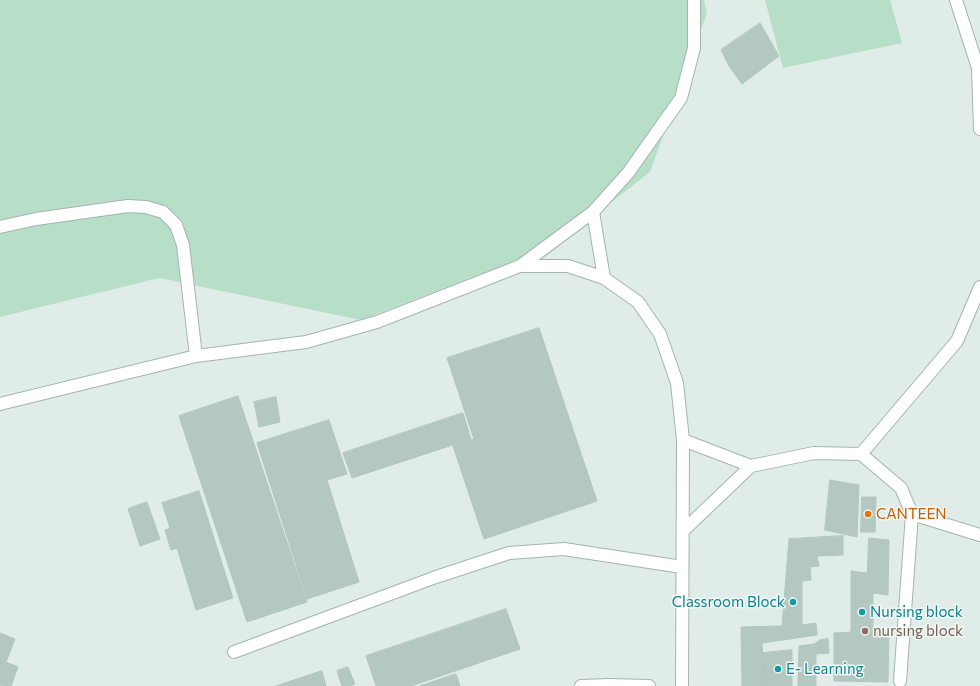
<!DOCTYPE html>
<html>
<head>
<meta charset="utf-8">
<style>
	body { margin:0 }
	canvas { display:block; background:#e0ece8 }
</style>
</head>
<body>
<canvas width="980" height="686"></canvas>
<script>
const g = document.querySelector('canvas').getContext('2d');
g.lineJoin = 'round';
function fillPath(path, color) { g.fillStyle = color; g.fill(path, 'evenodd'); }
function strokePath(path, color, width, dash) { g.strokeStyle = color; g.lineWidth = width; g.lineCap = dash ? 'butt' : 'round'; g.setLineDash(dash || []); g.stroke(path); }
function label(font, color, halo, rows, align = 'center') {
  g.font = font + ' Commissioner,sans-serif'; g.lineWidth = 3; g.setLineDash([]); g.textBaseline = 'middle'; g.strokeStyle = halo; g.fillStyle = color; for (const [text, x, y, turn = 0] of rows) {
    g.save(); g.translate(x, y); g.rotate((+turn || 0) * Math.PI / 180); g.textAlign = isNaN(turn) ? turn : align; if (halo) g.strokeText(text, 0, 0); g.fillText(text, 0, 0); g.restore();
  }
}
fillPath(new Path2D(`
	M 0,0 L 704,0 L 707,13 L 650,172 L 558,244 L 361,320 L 159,278 L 0,317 Z
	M 765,0 L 890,0 L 902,43 L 783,68 Z`), '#b7dfc7');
const building = new Path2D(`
	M 760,23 L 779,56 L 742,84 L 729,66 L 721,50 Z
	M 539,328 L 597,501 L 484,539 L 453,446 L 474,439 L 447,358 Z
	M 238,396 L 307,602 L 247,622 L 179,416 Z
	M 276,397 L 280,422 L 259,427 L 254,402 Z
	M 463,413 L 471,439 L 352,478 L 343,453 Z
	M 329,420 L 347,474 L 327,480 L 359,582 L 307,599 L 257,443 Z
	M 830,480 L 859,485 L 857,537 L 825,530 Z
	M 199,491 L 233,598 L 196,610 L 177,548 L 171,550 L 165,530 L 170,528 L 162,503 Z
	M 862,497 L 876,497 L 875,532 L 861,532 Z
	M 147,502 L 160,539 L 140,546 L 128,509 Z
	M 843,536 L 843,555 L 817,556 L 819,566 L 810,567 L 811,580 L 802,581 L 802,625 L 816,623 L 817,635 L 762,643 L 764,686 L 742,686 L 741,627 L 782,626 L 789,539 Z
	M 869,538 L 889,540 L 888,595 L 873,593 L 873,630 L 889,633 L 888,682 L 834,681 L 834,633 L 851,632 L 851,571 L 867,573 Z
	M 506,609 L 520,649 L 411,686 L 376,686 L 366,656 Z
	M 0,633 L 15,639 L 6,662 L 18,667 L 11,686 L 0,685 Z
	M 828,639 L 829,653 L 816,654 L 816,686 L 798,686 L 799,646 L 814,644 L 820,640 Z
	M 792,650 L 792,686 L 764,686 L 763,653 Z
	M 348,667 L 355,684 L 350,686 L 342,686 L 337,671 Z
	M 322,671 L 326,686 L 276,686 Z
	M 456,674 L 460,686 L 420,686 Z`);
fillPath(building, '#b5c7c1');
strokePath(building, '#b2c6c0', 1);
const minor = new Path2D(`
	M 956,0 L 978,68 L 980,129
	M 593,212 L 604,278
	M 0,227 L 36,219 L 128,206 L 146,207 L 163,212 L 176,225 L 183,245 L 196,356
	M 520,266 L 593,212 L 628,173 L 681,98 L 694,48 L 694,0
	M 0,404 L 196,356 L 306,342 L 377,322 L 520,266 L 568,266 L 604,278 L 638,302 L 660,334 L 677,383 L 683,440 L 682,686
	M 683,440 L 751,466 L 814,453 L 861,454 L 901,488 L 912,514 L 900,681
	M 861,454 L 957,341 L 980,287
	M 912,514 L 980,535
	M 683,531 L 751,466
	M 234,652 L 436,577 L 509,553 L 564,549 L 682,567
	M 581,686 L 609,685 L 649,686`);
strokePath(minor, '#a3b4b0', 14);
strokePath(minor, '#fff', 12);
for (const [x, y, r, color] of [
	[868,514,4,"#e8710a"],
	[793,602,4,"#0f9aa8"],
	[862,612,4,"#0f9aa8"],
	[865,631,4,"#8d6e63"],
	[778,669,4,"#0f9aa8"]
]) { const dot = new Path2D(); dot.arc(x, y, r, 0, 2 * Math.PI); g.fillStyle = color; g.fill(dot); strokePath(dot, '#f1f8f5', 1.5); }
label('15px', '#c56008', '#f1f8f5', [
	["CANTEEN",876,514]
], 'left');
label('15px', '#0d838f', '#f1f8f5', [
	["Classroom Block",785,602,"right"],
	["Nursing block",870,612],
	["E- Learning",786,669]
], 'left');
label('15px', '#785e54', '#f1f8f5', [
	["nursing block",873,631]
], 'left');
</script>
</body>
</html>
